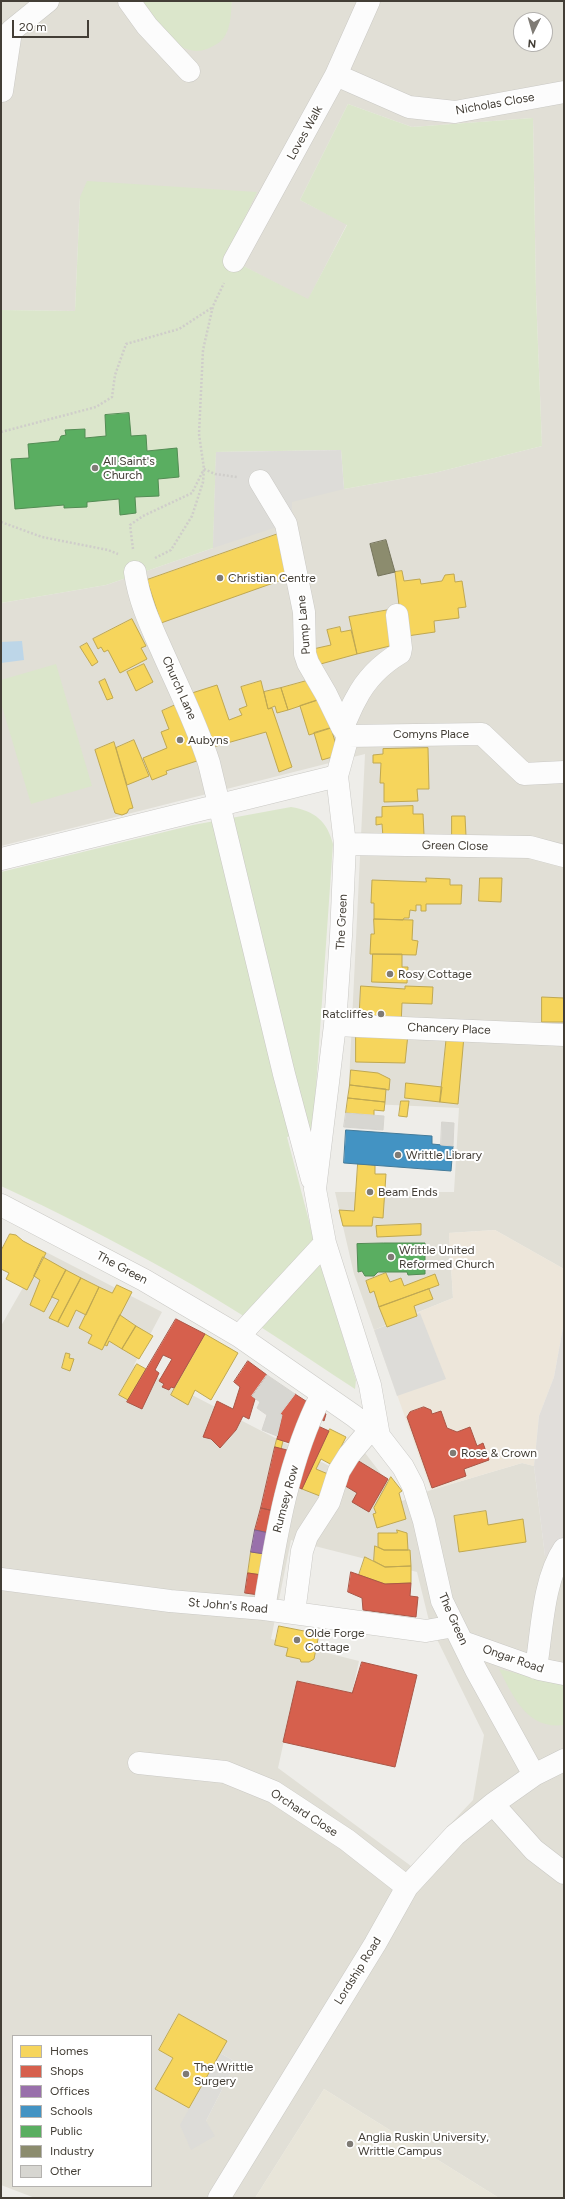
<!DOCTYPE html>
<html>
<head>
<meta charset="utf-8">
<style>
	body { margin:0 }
	#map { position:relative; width:565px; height:2199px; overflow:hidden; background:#eeede9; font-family:Figtree,sans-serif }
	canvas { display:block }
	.frame { position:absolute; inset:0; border:2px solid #433e36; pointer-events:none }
	.legend { position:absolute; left:12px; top:2035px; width:140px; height:152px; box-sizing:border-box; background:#fff; border:1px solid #b4b2af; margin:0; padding:5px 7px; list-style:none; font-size:12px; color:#433e36 }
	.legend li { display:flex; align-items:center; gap:8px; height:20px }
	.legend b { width:20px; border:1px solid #b4b2af }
	.north { position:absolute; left:513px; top:12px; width:40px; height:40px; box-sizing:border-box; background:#fff; border:1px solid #b4b2af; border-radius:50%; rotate:185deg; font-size:11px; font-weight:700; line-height:16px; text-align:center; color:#433e36 }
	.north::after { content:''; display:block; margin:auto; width:14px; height:18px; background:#7f7b75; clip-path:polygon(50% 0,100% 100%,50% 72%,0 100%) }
	.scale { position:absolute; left:12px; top:20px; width:77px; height:18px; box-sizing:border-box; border:2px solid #433e36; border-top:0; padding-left:5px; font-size:12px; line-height:14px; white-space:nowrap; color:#433e36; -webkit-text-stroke:3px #fff; paint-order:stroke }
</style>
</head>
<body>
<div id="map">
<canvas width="565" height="2199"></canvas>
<div class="frame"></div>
<ul class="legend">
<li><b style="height:11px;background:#f6d55c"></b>Homes</li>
<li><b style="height:11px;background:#d6604d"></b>Shops</li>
<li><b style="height:11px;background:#9970ab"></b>Offices</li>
<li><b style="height:11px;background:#4393c3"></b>Schools</li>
<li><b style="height:11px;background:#5aae61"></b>Public</li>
<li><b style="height:11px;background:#8c8c6e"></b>Industry</li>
<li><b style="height:11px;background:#d7d6d1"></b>Other</li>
</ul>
<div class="north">N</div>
<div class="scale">20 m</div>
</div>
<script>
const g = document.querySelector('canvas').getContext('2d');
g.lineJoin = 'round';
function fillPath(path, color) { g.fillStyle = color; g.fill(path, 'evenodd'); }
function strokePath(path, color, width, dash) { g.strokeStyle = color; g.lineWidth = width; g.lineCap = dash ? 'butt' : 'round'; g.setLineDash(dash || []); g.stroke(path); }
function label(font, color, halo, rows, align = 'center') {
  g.font = font + ' Figtree,sans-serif'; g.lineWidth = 4; g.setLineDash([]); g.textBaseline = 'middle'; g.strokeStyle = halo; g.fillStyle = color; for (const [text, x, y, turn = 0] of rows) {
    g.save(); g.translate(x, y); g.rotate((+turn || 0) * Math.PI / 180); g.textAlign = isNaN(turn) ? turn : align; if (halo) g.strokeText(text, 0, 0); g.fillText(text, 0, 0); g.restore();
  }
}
fillPath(new Path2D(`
	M 1,1 L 141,1 L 226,34 L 232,1 L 564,1 L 564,1269 L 495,1230 L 449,1233 L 453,1298 L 374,1330 L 354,1274 L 335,1192 L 454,1192 L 459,1108 L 348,1103 L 365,754 L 1,846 L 1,603 L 106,585 L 213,548 L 216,452 L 344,489 L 434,473 L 542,446 L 536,294 L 533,118 L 412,127 L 348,104 L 300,200 L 347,224 L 308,300 L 226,257 L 256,192 L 80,197 L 75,311 L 1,310 ZM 521,20 L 545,20 L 545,44 L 521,44 Z
	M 44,1251 L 162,1312 L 134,1365 L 339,1471 L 362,1449 L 402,1501 L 431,1490 L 522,1463 L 534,1466 L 545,1556 L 564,1557 L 564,2198 L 499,2198 L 324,2089 L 255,2198 L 35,2198 L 1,2185 L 1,1326 ZM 291,1540 L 417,1572 L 430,1625 L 484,1735 L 473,1800 L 411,1866 L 278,1768 L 297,1681 L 352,1693 L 359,1661 L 271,1639 ZM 179,2014 L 226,2041 L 220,2053 L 236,2062 L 206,2121 L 189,2108 L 156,2089 L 173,2058 L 159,2050 ZM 13,2036 L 151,2036 L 151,2186 L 13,2186 Z`), '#e1dfd6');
fillPath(new Path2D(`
	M 495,1230 L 564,1269 L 564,1322 L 554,1377 L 539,1416 L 534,1466 L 522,1463 L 431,1490 L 374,1330 L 453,1298 L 449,1233 Z`), '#ede6da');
fillPath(new Path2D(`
	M 564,1322 L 564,1557 L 545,1556 L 534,1466 L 539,1416 L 554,1377 Z`), '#e1deda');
fillPath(new Path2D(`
	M 324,2089 L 499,2198 L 255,2198 Z`), '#e8e5d9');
fillPath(new Path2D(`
	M 141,1 L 232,1 C 231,11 231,25 226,34 C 222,42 216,45 207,49 C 178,60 156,22 141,1 Z
	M 348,104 L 412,127 L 533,118 L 536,294 L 542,446 L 434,473 L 344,489 L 341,450 L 216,452 L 213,548 L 106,585 L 1,603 L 1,310 L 75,311 L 80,197 L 87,181 L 257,192 L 226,257 L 308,299 L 347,225 L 300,200 Z
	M 56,664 L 92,786 L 31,804 L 1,703 L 1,680 Z
	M 291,807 C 315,811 327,821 333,844 L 313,1130 L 287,1137 L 315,1244 L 356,1380 L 355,1389 C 294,1349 233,1307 168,1271 C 114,1241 58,1212 1,1186 L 1,872 L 193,825 Z
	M 499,1669 L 564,1685 L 564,1725 C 527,1730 513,1696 499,1669 Z`), '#dbe6cb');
fillPath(new Path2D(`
	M 341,450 L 344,489 L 292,502 L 292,522 L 213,548 L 216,452 Z
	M 420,1313 L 446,1379 L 397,1396 L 374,1330 Z
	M 220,2053 L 236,2062 L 206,2121 L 215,2136 L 191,2150 L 180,2125 Z`), '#dddcd8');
fillPath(new Path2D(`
	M 22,641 L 24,660 L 1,663 L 1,642 Z`), '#bdd6e8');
const homes = new Path2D(`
	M 278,534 L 293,576 L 161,623 L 147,580 Z
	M 402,571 L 404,581 L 420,579 L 421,584 L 442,581 L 445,575 L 454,574 L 455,582 L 462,581 L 466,607 L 458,608 L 459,618 L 434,621 L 435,632 L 407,636 L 401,622 L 395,572 Z
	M 389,610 L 394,645 L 357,654 L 349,617 Z
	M 132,619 L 146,646 L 141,648 L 147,659 L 120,673 L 108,650 L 104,652 L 101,647 L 98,649 L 93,639 Z
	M 340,627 L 341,632 L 351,630 L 357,654 L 317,665 L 313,649 L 331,645 L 327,630 Z
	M 87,643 L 98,662 L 92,666 L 80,647 Z
	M 144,664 L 153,682 L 136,691 L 127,672 Z
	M 105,679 L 113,698 L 107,700 L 99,682 Z
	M 310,680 L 321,699 L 288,710 L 281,688 Z
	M 261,681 L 268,709 L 272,708 L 292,767 L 279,772 L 266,732 L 213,747 L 192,693 L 217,685 L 229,720 L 242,715 L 239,709 L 247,706 L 241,687 Z
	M 281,688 L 288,710 L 277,713 L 275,706 L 268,709 L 264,692 Z
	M 321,699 L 331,728 L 309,735 L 300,706 Z
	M 180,703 L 203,759 L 166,771 L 167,774 L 152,780 L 143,758 L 167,748 L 161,732 L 169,729 L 162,711 Z
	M 331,728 L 339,755 L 322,760 L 314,733 Z
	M 134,740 L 149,776 L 127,785 L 116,748 Z
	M 114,742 L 133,808 L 129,809 L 127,813 L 122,815 L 115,813 L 95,750 Z
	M 428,748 L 429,789 L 417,789 L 418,801 L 384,802 L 384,783 L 380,783 L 381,763 L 373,763 L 373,755 L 383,754 L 383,749 Z
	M 413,806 L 413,814 L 423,814 L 424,835 L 383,837 L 382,824 L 376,825 L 376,817 L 382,817 L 382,807 Z
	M 452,816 L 465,816 L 466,836 L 452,836 Z
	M 426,878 L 450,879 L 450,885 L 462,885 L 461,904 L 426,904 L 426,911 L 421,911 L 421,905 L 416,905 L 416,911 L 410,910 L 409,918 L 404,918 L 403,920 L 374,919 L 374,903 L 371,903 L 372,880 L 426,882 Z
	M 480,878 L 502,878 L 501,902 L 479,901 Z
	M 374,919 L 413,920 L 412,940 L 418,941 L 416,955 L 370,954 L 371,934 L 374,934 Z
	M 373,954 L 402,954 L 402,967 L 408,967 L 407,983 L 372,982 Z
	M 361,986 L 405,989 L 405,986 L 433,987 L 432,1004 L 402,1003 L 401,1026 L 359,1025 Z
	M 542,997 L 564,998 L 564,1022 L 542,1022 Z
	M 356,1033 L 408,1034 L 405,1063 L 356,1062 Z
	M 447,1034 L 464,1036 L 458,1104 L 440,1102 Z
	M 351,1070 L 378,1073 L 390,1079 L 389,1090 L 350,1085 Z
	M 406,1083 L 442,1087 L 440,1102 L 405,1098 Z
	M 350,1085 L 386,1089 L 385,1102 L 348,1098 Z
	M 348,1098 L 385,1102 L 384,1111 L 374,1110 L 374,1116 L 346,1113 Z
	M 401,1101 L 409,1101 L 407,1117 L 399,1116 Z
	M 358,1164 L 375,1165 L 375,1174 L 386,1174 L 383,1218 L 373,1217 L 372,1226 L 343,1226 L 339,1210 L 354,1211 Z
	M 421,1224 L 421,1235 L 377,1237 L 376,1226 Z
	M 10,1234 L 16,1235 L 23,1241 L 46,1253 L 27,1290 L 6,1279 L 9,1273 L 1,1269 L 1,1251 Z
	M 43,1257 L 66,1270 L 44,1312 L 30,1305 L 40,1280 L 34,1276 Z
	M 66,1270 L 81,1278 L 58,1322 L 49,1318 L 59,1300 L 52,1297 Z
	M 386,1273 L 390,1282 L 401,1278 L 404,1286 L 435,1274 L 439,1285 L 379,1307 L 374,1291 L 370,1293 L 366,1281 Z
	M 81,1278 L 99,1287 L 86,1315 L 76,1310 L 68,1327 L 58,1322 Z
	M 117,1285 L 132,1292 L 102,1350 L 88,1343 L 92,1335 L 79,1328 L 99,1287 L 112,1293 Z
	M 429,1289 L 433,1299 L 414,1306 L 417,1316 L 387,1327 L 379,1307 Z
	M 120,1315 L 136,1326 L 122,1349 L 109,1341 L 107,1346 L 105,1345 Z
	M 136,1326 L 153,1336 L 139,1359 L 122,1349 Z
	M 205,1334 L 238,1353 L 211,1400 L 195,1390 L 188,1405 L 171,1395 Z
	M 66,1353 L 70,1354 L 69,1358 L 74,1359 L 70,1371 L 62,1368 Z
	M 137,1364 L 146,1369 L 128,1400 L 119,1395 Z
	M 330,1429 L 346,1437 L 332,1465 L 321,1459 L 316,1469 L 328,1474 L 320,1496 L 302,1489 Z
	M 277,1439 L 283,1441 L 281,1449 L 275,1447 Z
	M 391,1477 L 402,1491 L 399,1493 L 406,1519 L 377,1528 L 373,1514 L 376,1513 L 374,1508 Z
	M 486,1511 L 488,1525 L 523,1519 L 526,1542 L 459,1552 L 454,1516 Z
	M 397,1530 L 407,1533 L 408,1550 L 384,1550 L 378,1547 L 378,1533 L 397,1533 Z
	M 375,1546 L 384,1550 L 410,1550 L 411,1566 L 385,1567 L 374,1561 Z
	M 251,1552 L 265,1554 L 262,1575 L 248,1573 Z
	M 365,1557 L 385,1567 L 411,1566 L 411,1583 L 385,1584 L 359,1575 Z
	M 279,1626 L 319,1634 L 314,1659 L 309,1662 L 301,1662 L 300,1659 L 286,1656 L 288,1648 L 275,1645 Z
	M 179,2014 L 227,2041 L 189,2108 L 155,2089 L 173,2058 L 159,2050 Z`);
fillPath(homes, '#f6d55c');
strokePath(homes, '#c0a851', 1);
const shops = new Path2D(`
	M 176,1319 L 205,1334 L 174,1388 L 171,1387 L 169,1390 L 162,1387 L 164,1384 L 159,1381 L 172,1359 L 163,1355 L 155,1370 L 159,1373 L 142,1409 L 127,1402 Z
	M 248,1361 L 267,1375 L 252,1396 L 255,1399 L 249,1419 L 243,1416 L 236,1430 L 220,1448 L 211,1439 L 203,1437 L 217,1401 L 233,1409 L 240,1387 L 234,1382 Z
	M 295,1394 L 312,1405 L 296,1445 L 277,1439 L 282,1415 L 280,1414 Z
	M 424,1407 L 431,1410 L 432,1414 L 441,1411 L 447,1428 L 457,1432 L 470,1427 L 477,1446 L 483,1443 L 489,1460 L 464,1469 L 466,1476 L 432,1488 L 407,1417 L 410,1412 Z
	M 316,1408 L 326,1414 L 324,1421 L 321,1419 L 318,1426 L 329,1431 L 302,1489 L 291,1484 Z
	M 275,1447 L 287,1450 L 274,1511 L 261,1508 Z
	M 357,1460 L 388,1479 L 369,1512 L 352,1502 L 357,1493 L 342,1484 Z
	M 261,1508 L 274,1511 L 269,1533 L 255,1530 Z
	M 351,1572 L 385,1584 L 411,1583 L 410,1596 L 418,1597 L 416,1617 L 363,1610 L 362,1598 L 348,1592 Z
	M 248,1573 L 262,1575 L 259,1595 L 245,1593 Z
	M 362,1662 L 417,1675 L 395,1767 L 283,1742 L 297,1681 L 352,1693 Z`);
fillPath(shops, '#d6604d');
strokePath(shops, '#aa5646', 1);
const offices = new Path2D(`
	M 255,1530 L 269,1533 L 265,1554 L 251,1552 Z`);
fillPath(offices, '#9970ab');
strokePath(offices, '#7f6188', 1);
const schools = new Path2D(`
	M 346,1130 L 432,1136 L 432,1144 L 453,1146 L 451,1171 L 344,1163 Z`);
fillPath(schools, '#4393c3');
strokePath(schools, '#437a99', 1);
const public = new Path2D(`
	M 129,413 L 131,436 L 146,435 L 147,451 L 177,448 L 179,477 L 158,479 L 159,496 L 135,497 L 136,513 L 120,515 L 119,499 L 87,502 L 87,507 L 64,508 L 64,505 L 15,509 L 11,459 L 29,458 L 28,444 L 59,441 L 61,436 L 66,435 L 65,430 L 85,429 L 85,438 L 106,436 L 105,415 Z
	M 384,1243 L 425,1243 L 425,1274 L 408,1275 L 407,1272 L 378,1272 L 374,1276 L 365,1276 L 362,1271 L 358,1272 L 357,1244 Z`);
fillPath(public, '#5aae61');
strokePath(public, '#538c54', 1);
const industry = new Path2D(`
	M 386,540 L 395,572 L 378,576 L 370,544 Z`);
fillPath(industry, '#8c8c6e');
strokePath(industry, '#76755d', 1);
const building = new Path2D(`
	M 346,1113 L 384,1116 L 383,1130 L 344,1127 Z
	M 442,1122 L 454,1123 L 453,1146 L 441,1145 Z
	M 267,1375 L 295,1394 L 280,1414 L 282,1415 L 277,1436 L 262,1430 L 267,1415 L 257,1408 L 260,1402 L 252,1396 Z`);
fillPath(building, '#d7d6d1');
strokePath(building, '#d6d4cf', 1);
const minor = new Path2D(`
	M 129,1 L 147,26 L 189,71
	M 336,75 L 409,107 L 455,112 L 564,92
	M 2,91 L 11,31 L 48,1
	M 234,261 L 336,75 L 369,1
	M 260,481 L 286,524 L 304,612 L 305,654 L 308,663 L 326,694 L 342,727 L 348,736
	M 135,572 C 139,601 151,626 163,653 C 179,689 197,725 209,763 L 284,1074 L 312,1179
	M 342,727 C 348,718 350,709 356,699 C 366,679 380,665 400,653 L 401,648 L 397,615
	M 345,844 L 530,847 L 564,856
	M 1,859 L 337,776
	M 335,1025 L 564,1035
	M 1,1205 L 144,1280 L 239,1336 L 354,1416 L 379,1436 L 403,1467 L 413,1486 L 424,1521 L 442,1601 L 476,1670 L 534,1775
	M 239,1336 L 325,1243
	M 379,1436 L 370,1385 L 325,1243 L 315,1189 L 335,1025 L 341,936 L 345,844 L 337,776 L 348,736 L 482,734 L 524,774 L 564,772
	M 1,1579 L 170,1601 L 264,1609 L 426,1631 L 454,1626
	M 264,1609 C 276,1536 288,1460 322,1394
	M 294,1613 L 302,1551 L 307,1536 L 329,1502 L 339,1471 L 349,1455 L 370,1430
	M 463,1642 L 539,1669 L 564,1674
	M 536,1668 C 542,1631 543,1580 564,1549
	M 139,1763 L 225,1772 L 274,1792 L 347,1840 L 407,1887
	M 493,1804 L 534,1850 L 564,1873
	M 219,2198 L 375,1944 L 407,1887 L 455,1835 L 493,1804 L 534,1775 L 564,1760`);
strokePath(minor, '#cac9c5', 23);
strokePath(new Path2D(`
	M 1,432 L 96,407 L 112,397 L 115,375 L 126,344 L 179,329 L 213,307
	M 204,469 L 215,474 L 237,477
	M 1,522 L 42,537 L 108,550 L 118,554
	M 133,549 L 130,525 L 143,516 L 192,493 L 203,471
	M 155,558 L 171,550 L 192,516 L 203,482 L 204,469 L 199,434 L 203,350 L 213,306 L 224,283`), '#cfcdca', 2.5, [2, 2]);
strokePath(minor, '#fcfcfc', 22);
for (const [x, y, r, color] of [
	[95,468,4,"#7f7b75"],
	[220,578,4,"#7f7b75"],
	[180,740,4,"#7f7b75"],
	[390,974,4,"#7f7b75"],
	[381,1014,4,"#7f7b75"],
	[398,1155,4,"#7f7b75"],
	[370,1192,4,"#7f7b75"],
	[391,1257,4,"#7f7b75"],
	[453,1453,4,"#7f7b75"],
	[297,1640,4,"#7f7b75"],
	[186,2074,4,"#7f7b75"],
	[350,2144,4,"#7f7b75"]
]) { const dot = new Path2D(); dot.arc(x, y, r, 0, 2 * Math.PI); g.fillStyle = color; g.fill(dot); strokePath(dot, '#fff', 1.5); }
label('12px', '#433e36', '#fff', [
	["Nicholas Close",495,104,-10],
	["Loves Walk",305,133,-61],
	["Pump Lane",304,625,-95],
	["Church Lane",179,688,66],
	["Comyns Place",431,734],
	["Green Close",455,846,1],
	["The Green",342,922,-87],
	["Chancery Place",449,1029,2],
	["The Green",122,1268,28],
	["Rumsey Row",286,1499,-75],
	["St John's Road",228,1606,5],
	["The Green",453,1619,66],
	["Ongar Road",513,1659,19],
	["Orchard Close",304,1813,33],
	["Lordship Road",358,1971,-58]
]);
label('12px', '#433e36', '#fff', [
	["All Saint's",103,461],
	["Church",103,475],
	["Christian Centre",228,578],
	["Aubyns",188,740],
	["Rosy Cottage",398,974],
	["Ratcliffes",373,1014,"right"],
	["Writtle Library",406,1155],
	["Beam Ends",378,1192],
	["Writtle United",399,1250],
	["Reformed Church",399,1264],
	["Rose & Crown",461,1453],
	["Olde Forge",305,1633],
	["Cottage",305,1647],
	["The Writtle",194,2067],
	["Surgery",194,2081],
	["Anglia Ruskin University,",358,2137],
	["Writtle Campus",358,2151]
], 'left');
</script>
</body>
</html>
